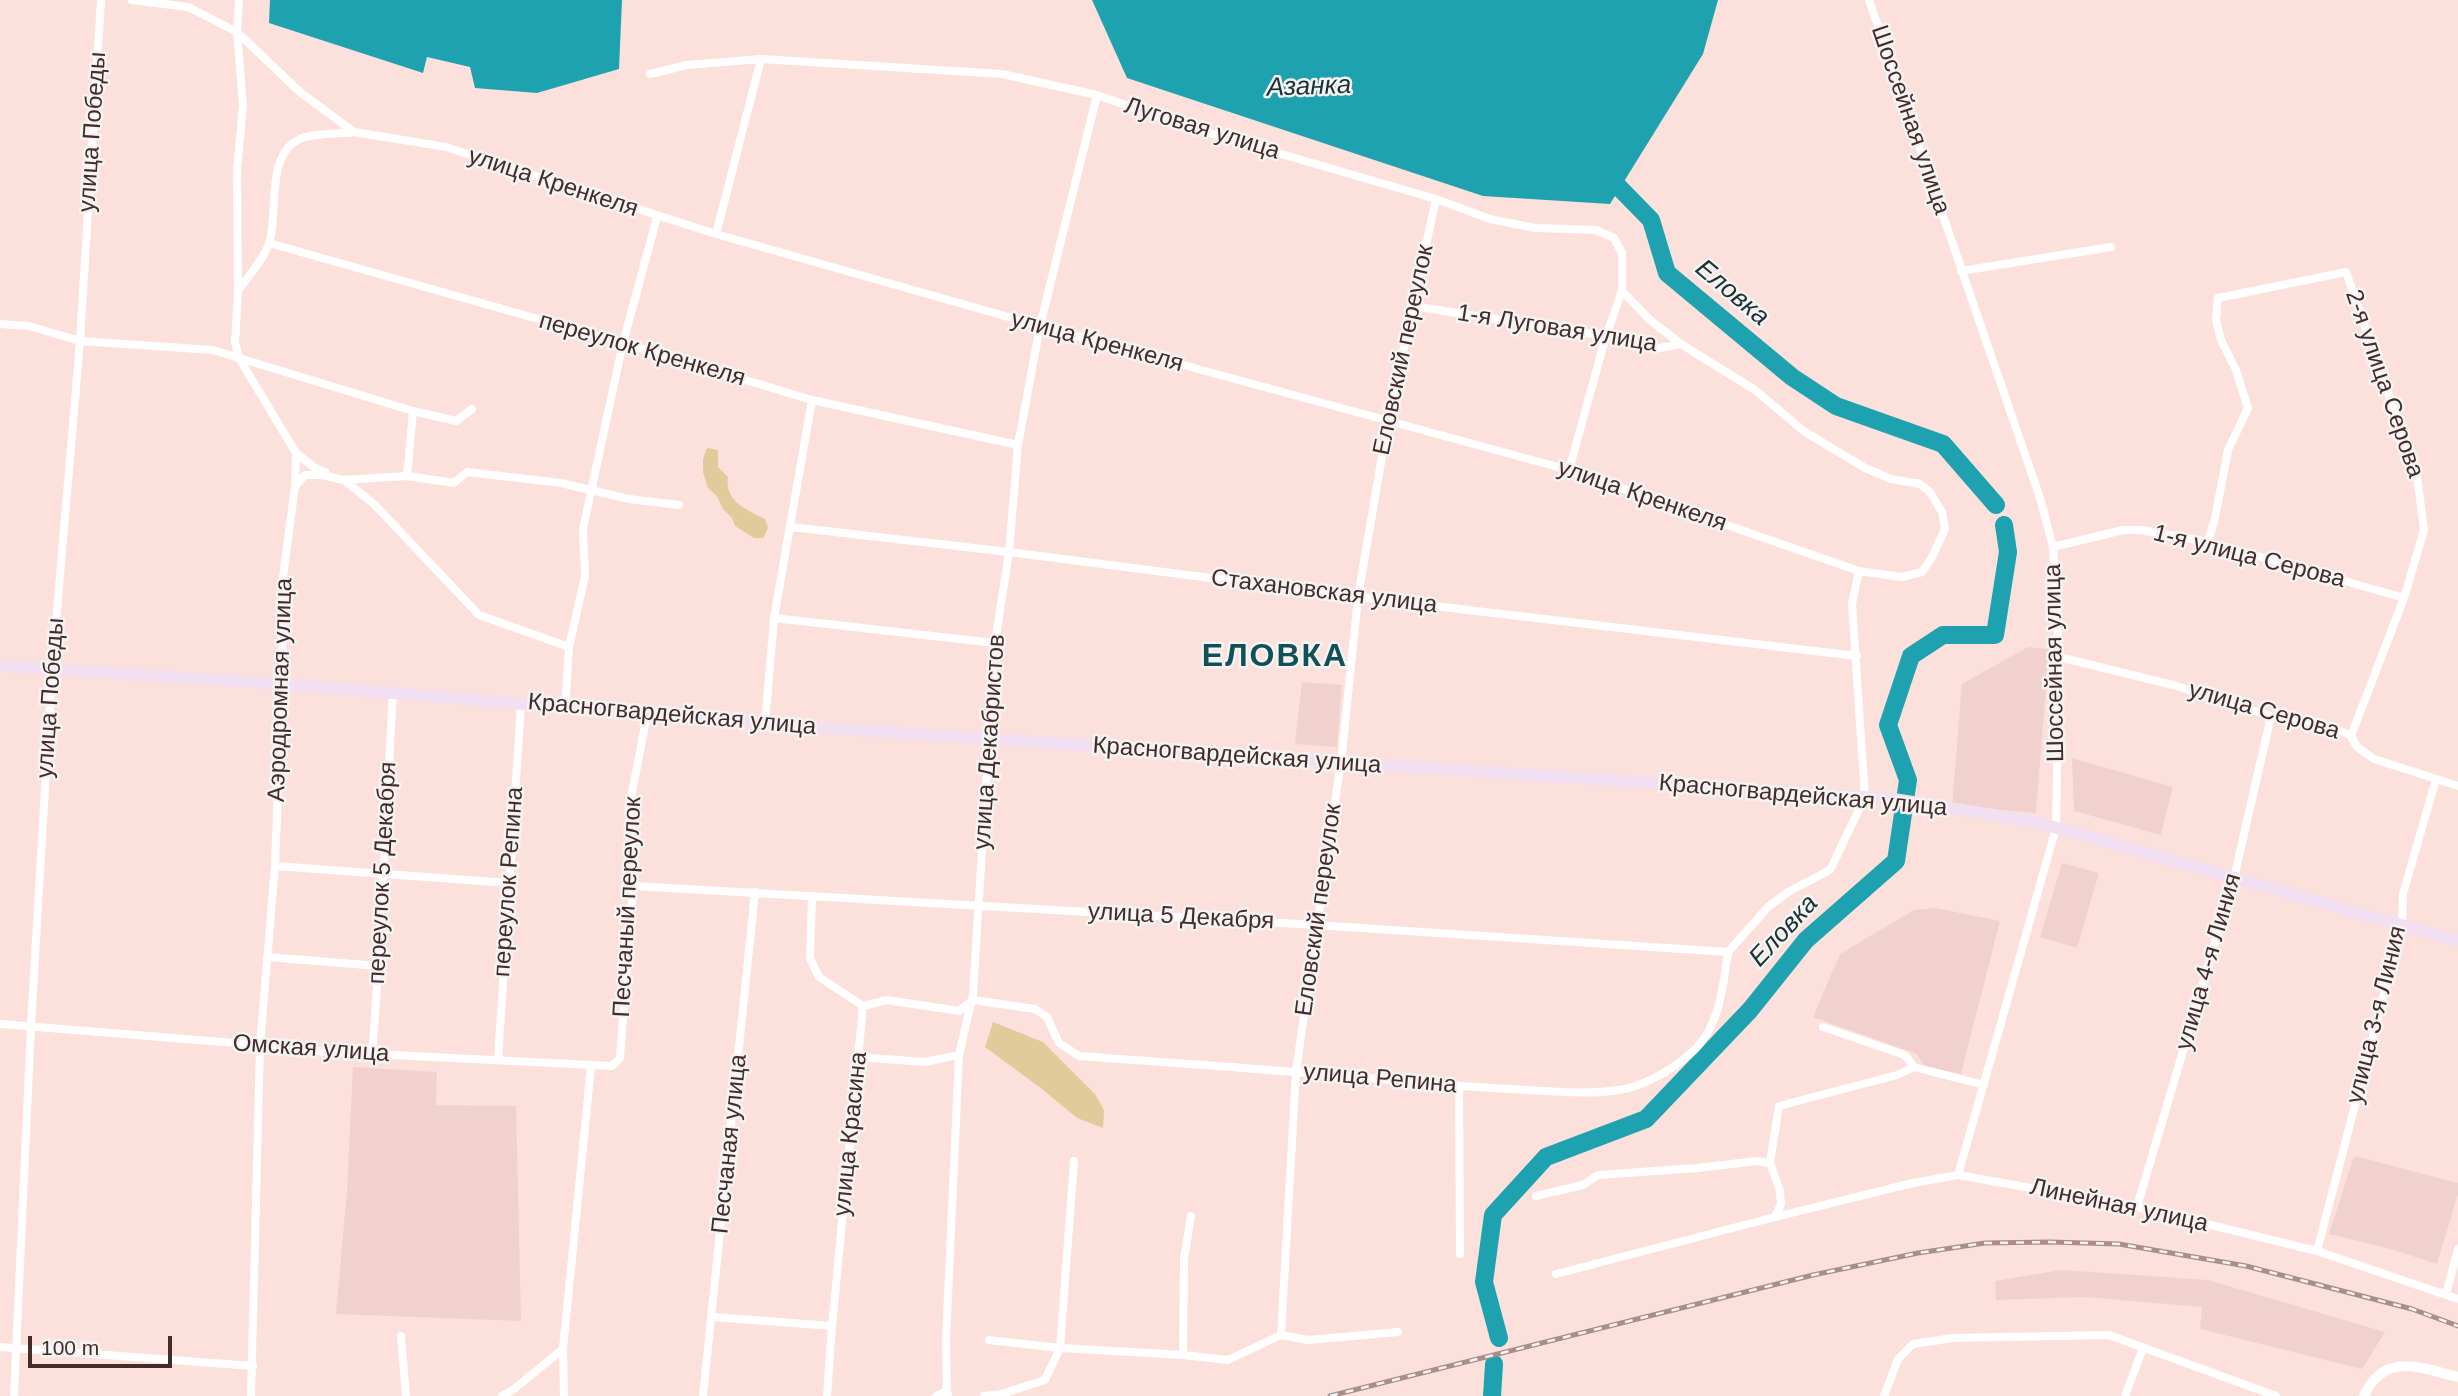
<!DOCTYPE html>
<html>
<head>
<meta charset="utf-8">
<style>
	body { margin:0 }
	#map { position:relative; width:2458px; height:1396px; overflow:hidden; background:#fce0dc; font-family:Helvetica,sans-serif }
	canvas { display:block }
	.scale { position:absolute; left:28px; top:1336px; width:144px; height:32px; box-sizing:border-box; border:4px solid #462c29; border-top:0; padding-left:9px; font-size:21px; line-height:24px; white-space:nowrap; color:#462c29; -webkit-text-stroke:5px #f4f4f4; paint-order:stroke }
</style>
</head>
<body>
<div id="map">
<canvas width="2458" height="1396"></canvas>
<div class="scale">100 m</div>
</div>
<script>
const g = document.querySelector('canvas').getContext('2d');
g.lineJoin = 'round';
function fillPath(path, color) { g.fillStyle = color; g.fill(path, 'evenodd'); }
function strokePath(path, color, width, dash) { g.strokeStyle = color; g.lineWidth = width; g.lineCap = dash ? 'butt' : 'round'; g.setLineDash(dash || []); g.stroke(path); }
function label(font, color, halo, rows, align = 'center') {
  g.font = font + ' Helvetica,sans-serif'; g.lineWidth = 5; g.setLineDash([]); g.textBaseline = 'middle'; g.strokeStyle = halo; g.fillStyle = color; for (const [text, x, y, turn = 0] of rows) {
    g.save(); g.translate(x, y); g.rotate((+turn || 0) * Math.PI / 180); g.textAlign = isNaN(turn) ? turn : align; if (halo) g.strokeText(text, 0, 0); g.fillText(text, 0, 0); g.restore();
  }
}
fillPath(new Path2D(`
	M 2028,647 L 2049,649 L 2036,813 L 1952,806 L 1962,684 Z
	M 1302,682 L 1342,685 L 1337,747 L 1295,744 Z
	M 2072,758 L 2173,787 L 2161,835 L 2074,811 Z
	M 2062,863 L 2099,873 L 2077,948 L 2040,937 Z
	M 1935,908 L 2000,921 L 1961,1074 L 1924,1066 L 1917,1054 L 1813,1017 L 1840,954 L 1914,910 Z
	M 353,1067 L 437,1072 L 436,1105 L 516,1106 L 521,1321 L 336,1314 L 347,1191 Z
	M 2354,1156 L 2458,1183 L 2458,1194 L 2437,1264 L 2394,1250 L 2329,1234 Z
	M 2061,1270 L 2208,1280 L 2385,1332 L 2362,1369 L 2200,1329 L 2202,1307 L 2085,1297 L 1996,1300 L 1995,1281 Z`), '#f1d1cd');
fillPath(new Path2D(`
	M 707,448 L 718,450 L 718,467 L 728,477 C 724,501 747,510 765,519 L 768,528 L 763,538 L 754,538 L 735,526 L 732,518 L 723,509 L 717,496 L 708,488 L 703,472 L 703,459 Z
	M 993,1022 L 1043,1042 L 1095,1094 L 1104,1110 L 1103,1128 L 1077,1118 L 1042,1089 L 985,1047 Z`), '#e1cb9b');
fillPath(new Path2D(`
	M 270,0 L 622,0 L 619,69 L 537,93 L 475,88 L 470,67 L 427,57 L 423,73 L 269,23 Z
	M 1092,0 L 1718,0 L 1703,54 L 1610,204 L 1483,196 L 1127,78 Z`), '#1fa2b0');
strokePath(new Path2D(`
	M 1604,172 L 1651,220 L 1667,273 L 1792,377 L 1836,406 L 1943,444 L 1996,505
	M 1499,1338 L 1484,1282 L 1493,1215 L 1546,1157 L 1646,1119 L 1750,1010 L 1806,940 L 1896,861 L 1908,780 L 1888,725 L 1911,656 L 1943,635 L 1995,635 L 2008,552 L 2004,525
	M 1492,1396 L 1494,1364`), '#1fa2b0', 18);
strokePath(new Path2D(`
	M 132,0 L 188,7 L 237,32 L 300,92 L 354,132 L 446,147 L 716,234 L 1040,326 L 1569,470 L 1859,571 L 1902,577 L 1922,572 L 1931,559 L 1945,529 L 1942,512 L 1930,492 L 1920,484 L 1891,479 L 1865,468 L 1805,432 L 1755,390 L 1681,344 L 1654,349 L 1606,336 L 1412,306
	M 239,0 L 237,32 L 243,105 L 237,171 L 238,291 L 235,342 L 239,358 L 296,453 L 295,486 L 283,577 L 282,684 L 275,866 L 260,1045 L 251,1396
	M 1869,0 L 2040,498 L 2053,547 L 2056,594 L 2059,657 L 2056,828 L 1958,1175
	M 650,74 L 687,65 L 761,59 L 1002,74 L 1097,95 L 1185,126 L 1436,199 L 1490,219 L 1535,228 L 1596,230 L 1614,238 L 1622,253 L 1622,291 L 1650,320 L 1681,344
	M 716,234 L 761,59
	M 269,243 L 623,343 L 812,400 L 1018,445
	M 1961,271 L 2111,247
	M 238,291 C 248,276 266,257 270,240 C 278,208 265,149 305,137 C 320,133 339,134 354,132
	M 0,324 L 29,326 L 80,341 L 213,350 L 413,411 L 456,421 L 472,409
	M 296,453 L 315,468 L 325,472
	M 1569,470 L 1606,336 L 1622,291
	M 407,476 L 413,411
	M 344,480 L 374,504 L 479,615 L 569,647
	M 296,485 L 305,475 L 322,475 L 343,480 L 407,476 L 454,483 L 467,472 L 561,483 L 629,499 L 679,505
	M 791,527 L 1009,552 L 1358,597 L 1857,656
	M 2208,542 L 2215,518 L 2228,450 L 2248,408 L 2236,370 L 2221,340 L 2216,320 L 2218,298 L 2346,272 L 2417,476 L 2424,530 L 2404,598 L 2351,736
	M 2053,547 L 2123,530 L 2141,530 L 2208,542 L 2404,598
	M 774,618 L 995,643
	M 2059,657 L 2173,685 L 2271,716 L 2310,722 L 2343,732 L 2351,736 L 2357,747 L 2374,759 L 2458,786
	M 565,707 L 569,647 L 585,576 L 583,529 L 623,343 L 657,217
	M 765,724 L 774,618 L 812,400
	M 275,866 L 509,883
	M 633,886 L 1316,925 L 1728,952
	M 812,897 L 810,958 L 819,977 L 863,1006 L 832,1326 L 827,1396
	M 1728,952 L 1768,907 L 1788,892 L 1830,870 L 1865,797 L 1852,604 L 1859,571
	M 267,957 L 379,966
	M 863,1006 L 887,1000 L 959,1011 L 973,1000 L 1035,1009 L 1047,1017 L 1059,1043 L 1079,1056 C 1187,1064 1295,1071 1402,1081 C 1445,1085 1487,1088 1529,1090 C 1561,1092 1593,1095 1625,1089 C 1647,1084 1673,1069 1690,1054 C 1719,1030 1723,988 1728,952
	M 0,1024 L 260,1045 L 293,1050 L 612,1066 L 620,1058 L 633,886 L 629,808 L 647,715
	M 1823,1027 L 1905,1055 L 1914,1067 L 1984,1085
	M 372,1054 C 382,934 386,813 393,692
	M 858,1057 L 925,1062 L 959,1055
	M 498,1060 L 521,703
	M 1459,1086 L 1460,1254
	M 1536,1196 L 1583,1185 L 1598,1175 L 1698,1168 L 1756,1161 L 1770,1163
	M 2137,1207 L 2234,878 L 2271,716
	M 1775,1217 L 1781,1204 L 1780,1191 L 1770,1163 L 1779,1106 L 1897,1075 L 1914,1067
	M 2317,1251 L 2402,925 L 2403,894 L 2436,779
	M 1556,1274 L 1775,1217 L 1913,1183 L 1958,1175 L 2137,1207 L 2317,1251 L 2458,1299
	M 2446,1294 L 2458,1249
	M 713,1317 L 832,1326
	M 1281,1335 L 1296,1071 L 1342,754 L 1358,597 L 1388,421 L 1436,199
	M 401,1336 L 406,1396
	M 989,1340 L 1060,1348 L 1074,1161
	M 0,1347 L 253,1366
	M 563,1349 L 591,1066
	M 1183,1355 L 1184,1259 L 1191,1216
	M 14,1396 L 31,1025 L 52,669 L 80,341 L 101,0
	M 502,1396 L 514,1389 L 563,1349 L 564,1396
	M 703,1396 L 755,892
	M 936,1396 L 946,1391 L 948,1394
	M 947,1396 L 946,1340 L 959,1055 L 973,994 L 995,643 L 1009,552 L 1018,445 L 1040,326 L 1097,95
	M 984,1396 L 1001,1394 L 1045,1380 L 1060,1348 L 1183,1355 L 1228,1360 L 1281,1335 L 1308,1340 L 1398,1332
	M 1884,1396 L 1898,1359 L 1913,1344 L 1953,1338 L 2109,1335 L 2276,1396
	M 2125,1396 L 2143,1348`), '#fff', 8);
strokePath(new Path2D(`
	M 2364,1396 C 2384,1351 2421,1368 2458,1377`), '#fff', 10);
strokePath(new Path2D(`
	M 0,666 L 282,684 L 765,724 L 1894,799 L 2036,822 L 2458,941`), '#f2e0f2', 12);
const rail = new Path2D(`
	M 1330,1396 L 1813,1275 L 1918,1253 L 1985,1243 L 2050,1242 L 2119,1244 L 2246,1266 L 2412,1309 L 2458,1326`);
strokePath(rail, '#a98e8a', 5);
strokePath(rail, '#f4f4f4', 2.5, [8]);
label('24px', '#462c29', '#f4f4f4', [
	["Шоссейная улица",1910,120,71],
	["Луговая улица",1202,129,17],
	["улица Победы",93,132,-86],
	["улица Кренкеля",553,183,18],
	["1-я Луговая улица",1557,329,9],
	["улица Кренкеля",1097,342,15],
	["переулок Кренкеля",642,350,16],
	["Еловский переулок",1404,350,-78],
	["2-я улица Серова",2384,384,71],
	["улица Кренкеля",1642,496,19],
	["1-я улица Серова",2249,557,14],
	["Стахановская улица",1324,592,7],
	["Шоссейная улица",2055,663,-91],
	["Аэродромная улица",281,690,-88],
	["улица Победы",51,698,-86],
	["улица Серова",2264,711,16],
	["Красногвардейская улица",672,715,5],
	["улица Декабристов",990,742,-86],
	["Красногвардейская улица",1237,756,4],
	["Красногвардейская улица",1803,796,5],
	["переулок 5 Декабря",383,873,-87],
	["переулок Репина",509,882,-86],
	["Песчаный переулок",628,907,-87],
	["Еловский переулок",1319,910,-82],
	["улица 5 Декабря",1181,917,3],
	["улица 4-я Линия",2209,962,-74],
	["улица 3-я Линия",2377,1015,-76],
	["Омская улица",311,1049,4],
	["улица Репина",1380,1079,5],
	["улица Красина",851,1134,-84],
	["Песчаная улица",730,1144,-84],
	["Линейная улица",2119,1206,12]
]);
label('italic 26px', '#1c3134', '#f4f4f4', [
	["Азанка",1309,87,-2],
	["Еловка",1732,293,40],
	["Еловка",1784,931,-47]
]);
g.letterSpacing = '2px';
label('bold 32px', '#135056', '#f4f4f4', [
	["ЕЛОВКА",1275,657]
]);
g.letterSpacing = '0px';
</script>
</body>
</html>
